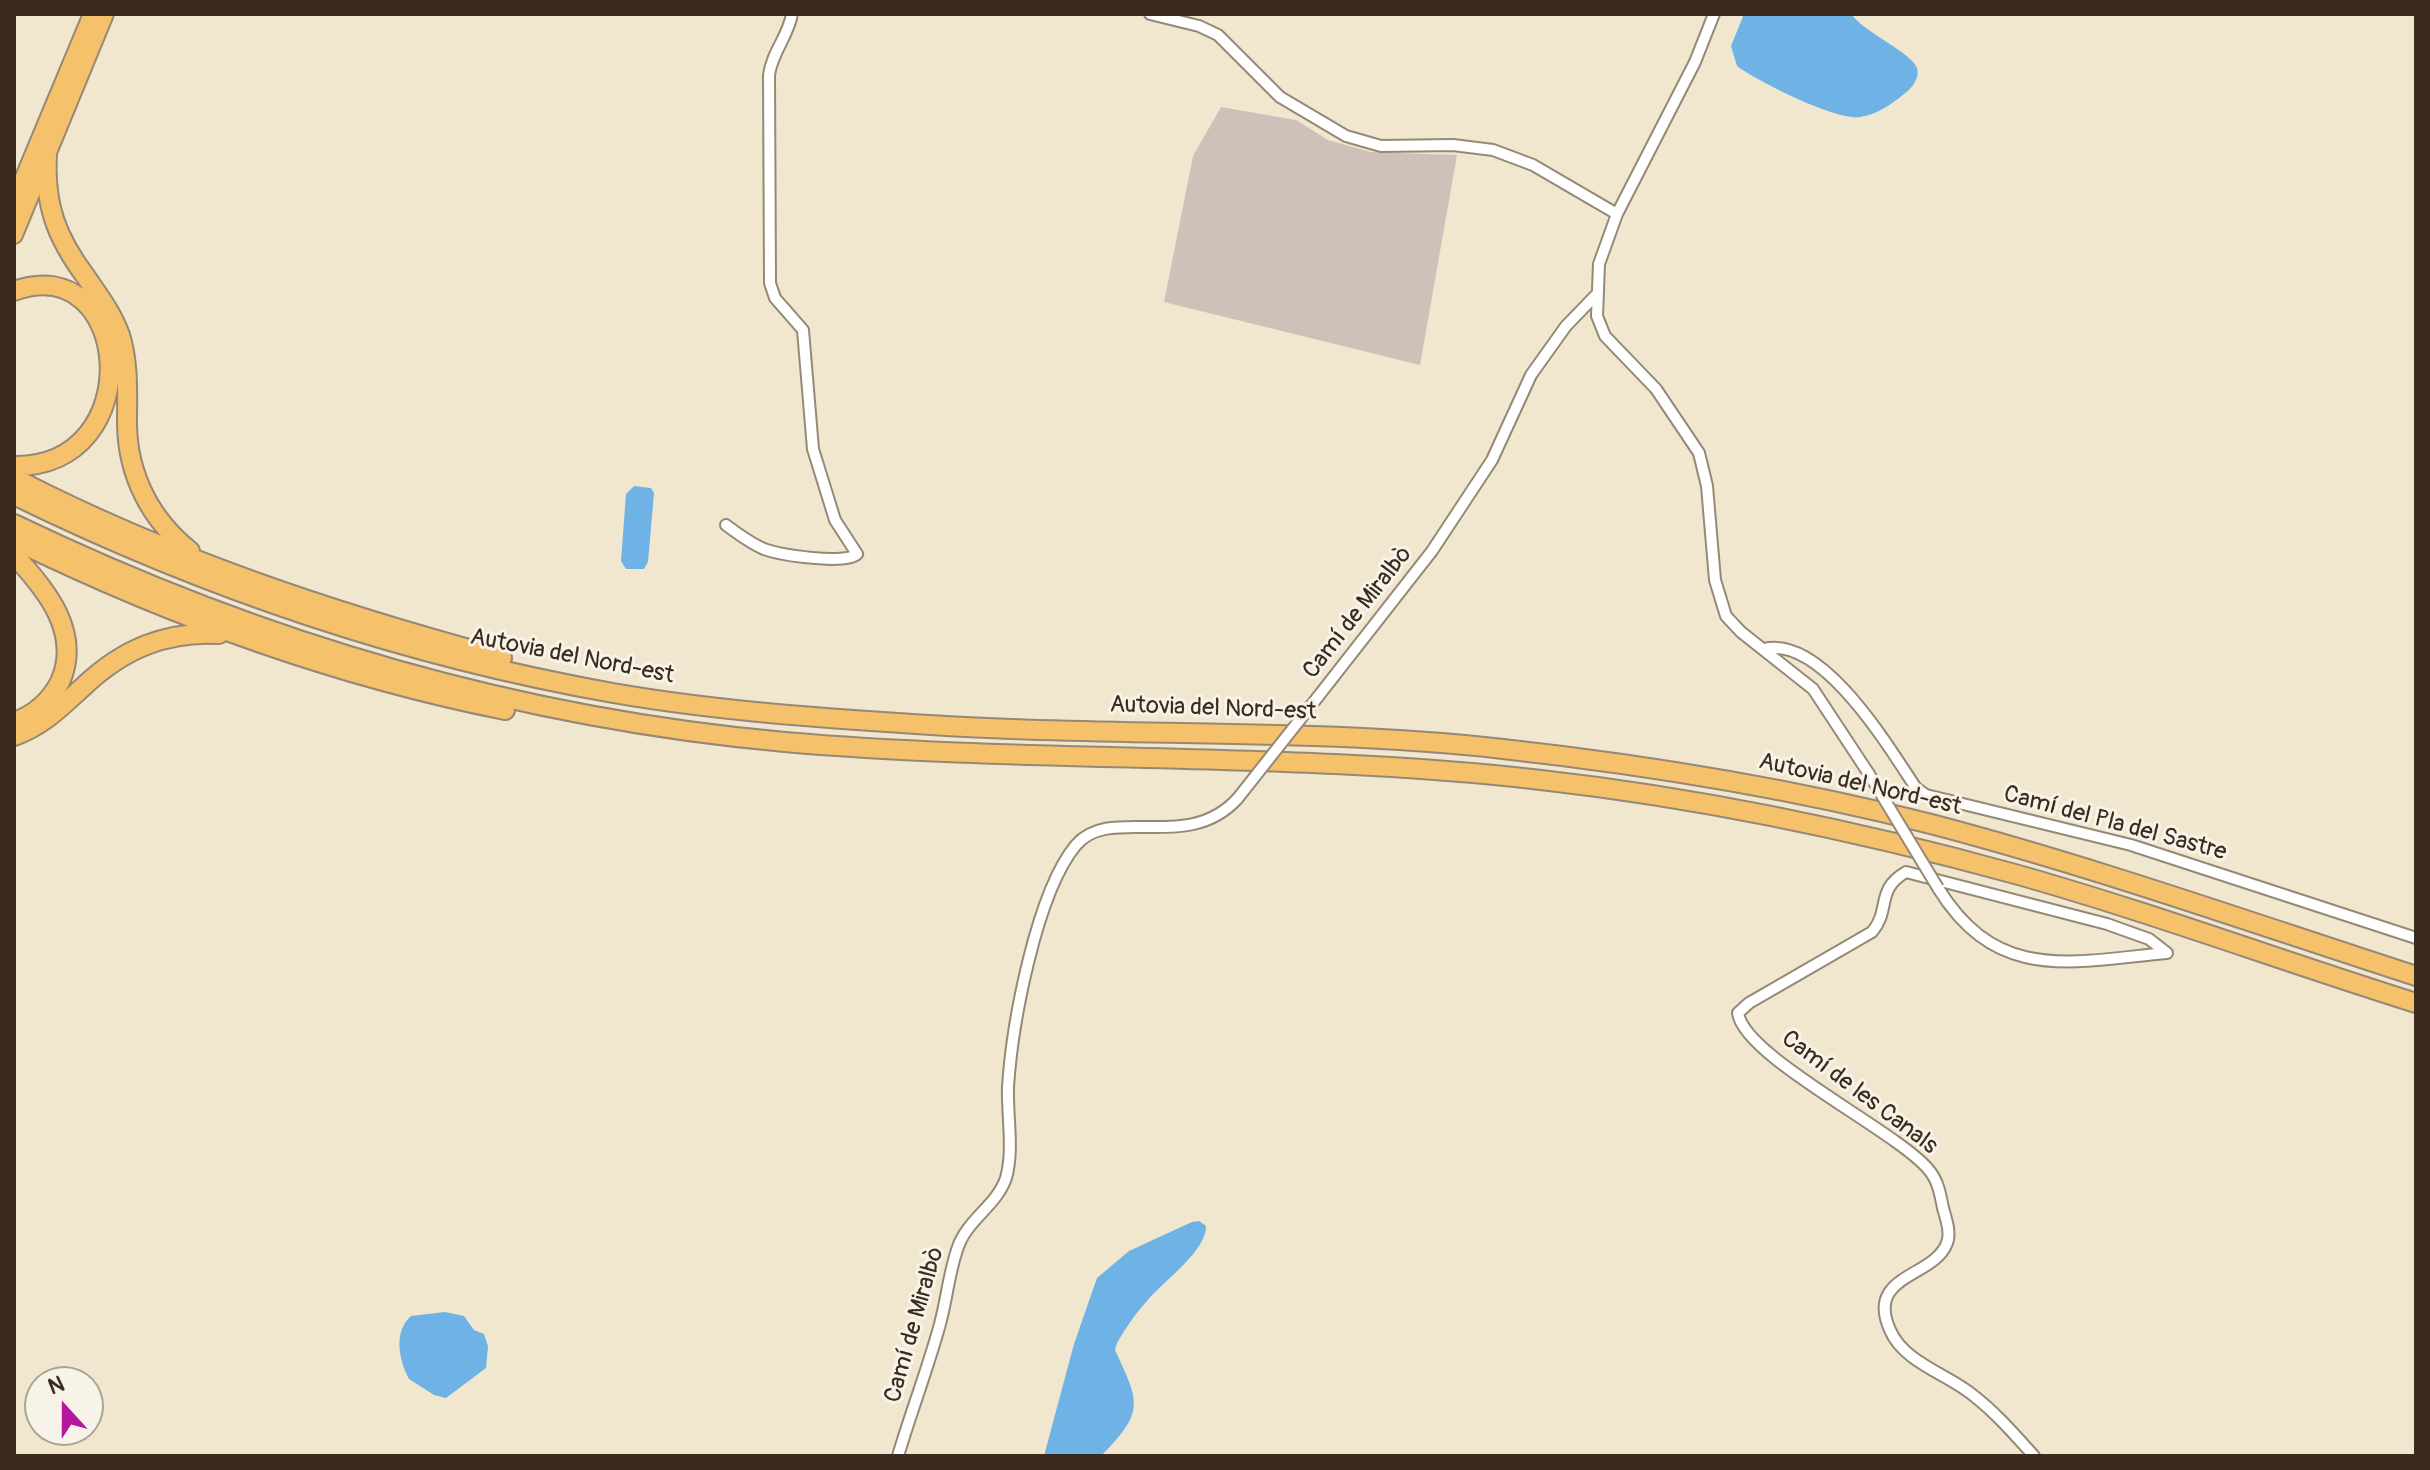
<!DOCTYPE html>
<html>
<head>
<meta charset="utf-8">
<style>
	body { margin:0 }
	#map { position:relative; width:2430px; height:1470px; overflow:hidden; background:#f1e7cf; font-family:Pangolin,sans-serif }
	canvas { display:block }
	.frame { position:absolute; inset:0; border:16px solid #3b2a1e; pointer-events:none }
	.north { position:absolute; left:24px; top:1366px; width:80px; height:80px; box-sizing:border-box; background:#f7f3e8; border:2px solid #aca397; border-radius:50%; rotate:339deg; font-size:22px; font-weight:700; line-height:32px; text-align:center; color:#3b2a1e }
	.north::after { content:''; display:block; margin:auto; width:28px; height:36px; background:#b5179e; clip-path:polygon(50% 0,100% 100%,50% 72%,0 100%) }
</style>
</head>
<body>
<div id="map">
<canvas width="2430" height="1470"></canvas>
<div class="frame"></div>
<div class="north">N</div>
</div>
<script>
const g = document.querySelector('canvas').getContext('2d');
g.lineJoin = 'round';
function fillPath(path, color) { g.fillStyle = color; g.fill(path, 'evenodd'); }
function strokePath(path, color, width, dash) { g.strokeStyle = color; g.lineWidth = width; g.lineCap = dash ? 'butt' : 'round'; g.setLineDash(dash || []); g.stroke(path); }
function label(font, color, halo, rows, align = 'center') {
  g.font = font + ' Pangolin,sans-serif'; g.lineWidth = 6; g.setLineDash([]); g.textBaseline = 'middle'; g.strokeStyle = halo; g.fillStyle = color; for (const [text, x, y, turn = 0] of rows) {
    g.save(); g.translate(x, y); g.rotate((+turn || 0) * Math.PI / 180); g.textAlign = isNaN(turn) ? turn : align; if (halo) g.strokeText(text, 0, 0); g.fillText(text, 0, 0); g.restore();
  }
}
fillPath(new Path2D(`
	M 1221,107 L 1296,120 L 1328,140 L 1371,152 L 1457,155 L 1420,365 L 1164,302 L 1193,156 Z`), '#cfc1ba');
fillPath(new Path2D(`
	M 1744,14 L 1851,14 C 1865,33 1911,52 1917,68 C 1920,79 1911,89 1904,94 C 1892,104 1876,115 1860,117 C 1836,121 1757,81 1737,66 L 1731,46 Z
	M 634,486 L 651,488 L 654,493 L 648,562 L 644,569 L 626,569 L 621,561 L 626,494 Z
	M 1192,1222 L 1199,1221 L 1206,1226 C 1207,1251 1162,1282 1147,1301 C 1135,1314 1125,1329 1117,1343 L 1115,1350 C 1139,1402 1146,1411 1101,1456 L 1044,1456 L 1074,1344 L 1097,1278 L 1129,1251 Z
	M 445,1312 L 464,1316 L 474,1330 L 484,1334 L 488,1346 L 486,1368 L 446,1398 L 434,1395 L 409,1379 C 399,1360 393,1332 411,1316 Z`), '#6fb2e5');
const street = new Path2D(`
	M 1150,14 L 1199,26 L 1218,35 L 1280,97 L 1346,136 L 1381,146 L 1453,145 L 1493,150 L 1533,165 L 1617,214
	M 1714,14 L 1695,62 L 1617,214 L 1599,264 L 1597,316 L 1605,336 L 1656,389 L 1699,453 L 1707,486 L 1715,580 L 1726,616 L 1741,632 L 1813,689 L 1869,774
	M 726,525 C 738,534 750,543 764,549 C 780,555 846,565 857,554 L 835,520 L 813,449 L 803,330 L 775,298 L 770,283 L 769,75 C 772,52 788,37 792,14
	M 1764,649 C 1822,635 1888,746 1916,788 L 1926,795 L 2131,845 L 2416,938
	M 1317,698 L 1432,551 L 1492,460 L 1531,375 L 1566,326 L 1596,295
	M 1938,888 C 1997,983 2070,962 2167,953
	M 898,1456 C 911,1412 928,1368 940,1324 C 947,1298 949,1272 958,1247 C 967,1220 997,1205 1006,1178 C 1014,1150 1007,1116 1008,1087 C 1012,1025 1036,893 1076,845 C 1111,804 1188,854 1238,798
	M 2034,1456 C 2015,1435 1996,1413 1974,1396 C 1948,1374 1904,1363 1890,1330 C 1865,1274 1934,1278 1947,1243 C 1951,1232 1946,1219 1943,1208 C 1940,1193 1938,1180 1928,1169 C 1895,1130 1744,1057 1738,1013 L 1749,1003 L 1872,932 C 1891,910 1875,890 1906,872 L 2107,924 L 2149,939 L 2167,953`);
const primary = new Path2D(`
	M 14,201 L 92,14
	M 14,235 L 105,14`);
const highway = new Path2D(`
	M 47,154 C 44,204 56,237 86,277 C 99,296 112,313 120,335 C 129,364 127,395 127,425 C 128,476 151,520 190,551
	M 14,291 C 132,248 151,468 14,466
	M 14,478 C 169,558 334,613 502,658
	M 14,495 C 204,588 404,656 613,693 C 722,712 835,719 946,726 C 1131,737 1318,728 1503,749 C 1647,765 1790,788 1931,824 C 2095,867 2255,924 2416,976
	M 14,524 C 257,641 516,718 785,742 C 1037,764 1290,751 1541,780 C 1701,798 1859,831 2015,874 C 2150,912 2282,961 2416,1003
	M 14,540 C 170,616 335,676 505,710
	M 14,555 C 46,589 82,633 60,682 C 50,701 34,715 14,722
	M 14,736 C 43,726 62,706 84,686 C 123,649 166,631 219,634`);
strokePath(street, '#968876', 14);
strokePath(primary, '#968876', 20);
strokePath(highway, '#968876', 22);
strokePath(street, '#fff', 10);
strokePath(primary, '#f5c16b', 16);
strokePath(highway, '#f5c16b', 18);
const streetBridge = new Path2D(`
	M 1869,774 L 1938,888
	M 1238,798 L 1317,698`);
strokePath(streetBridge, '#968876', 14, []);
strokePath(streetBridge, '#fff', 10);
label('24px', '#3b2a1e', '#f7f3e8', [
	["Camí de Miralbò",1358,613,-52],
	["Autovia del Nord-est",572,657,11],
	["Autovia del Nord-est",1213,709,2],
	["Autovia del Nord-est",1860,785,13],
	["Camí del Pla del Sastre",2115,824,15],
	["Camí de les Canals",1859,1093,37],
	["Camí de Miralbò",915,1325,-74]
]);
</script>
</body>
</html>
